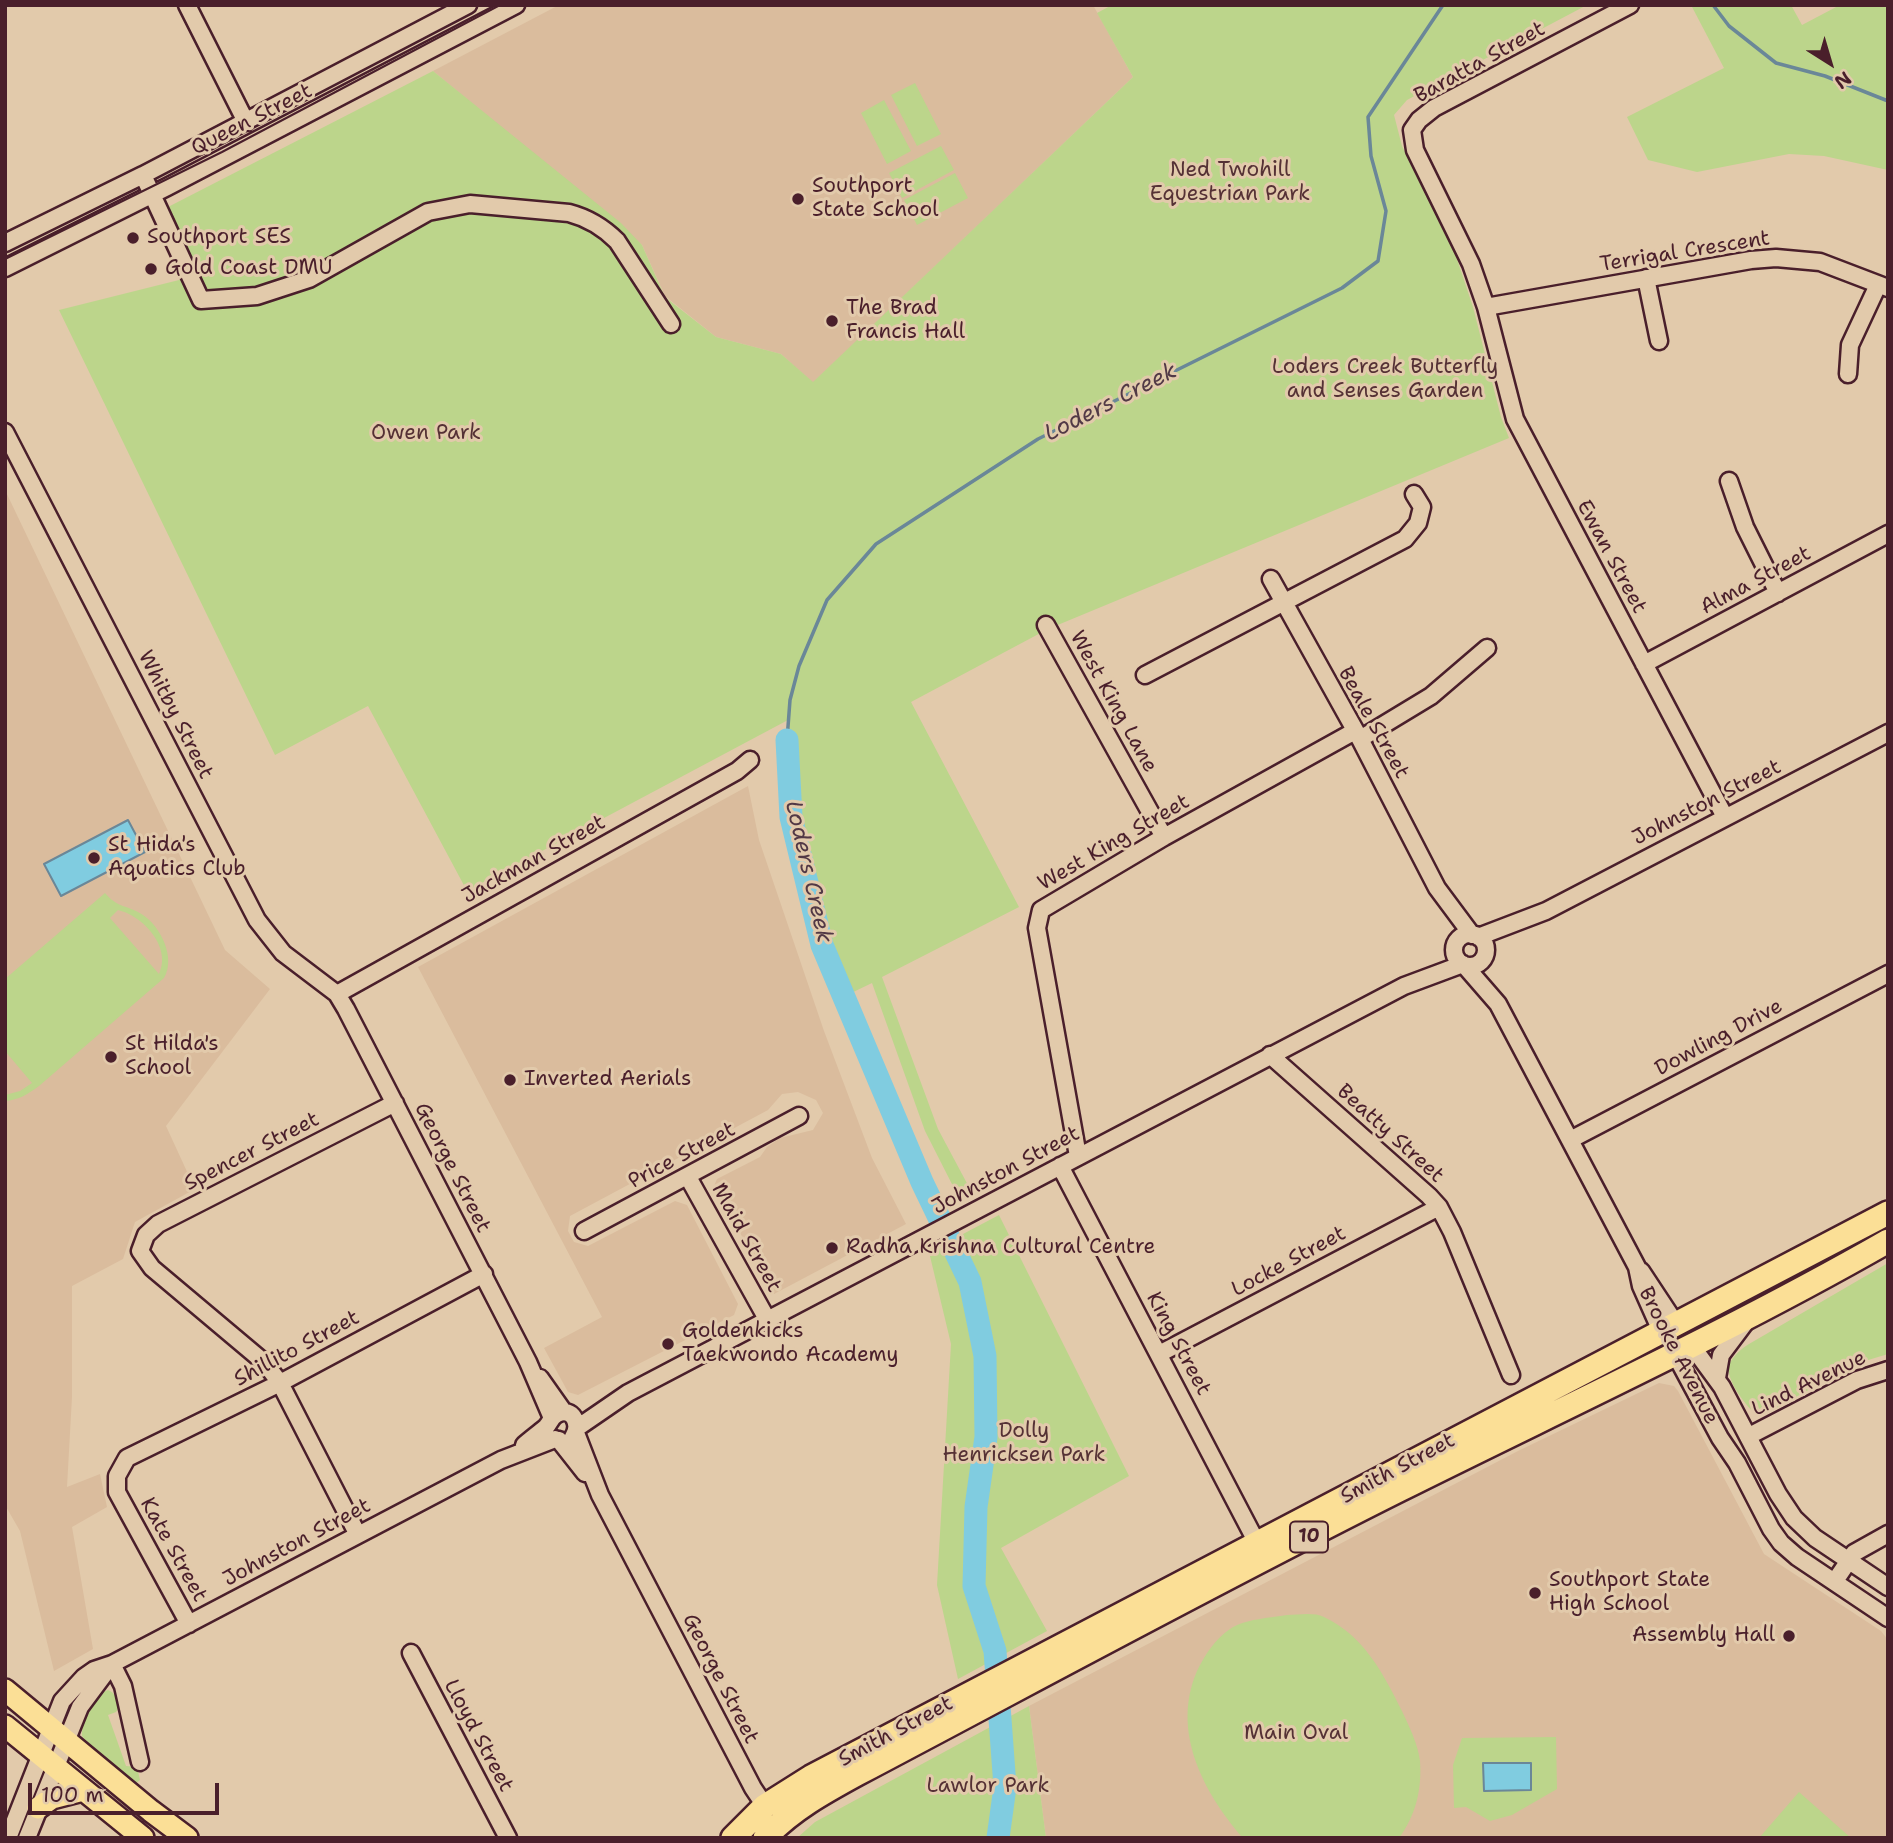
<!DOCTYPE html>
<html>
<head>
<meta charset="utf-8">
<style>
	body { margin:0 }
	#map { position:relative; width:1893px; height:1843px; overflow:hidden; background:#e2caab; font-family:"Shantell Sans",sans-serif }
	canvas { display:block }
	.frame { position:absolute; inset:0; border:7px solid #4a1f2b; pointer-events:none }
	.north { position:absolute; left:1795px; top:28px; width:70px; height:70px; -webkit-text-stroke:5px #e2caab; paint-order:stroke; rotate:143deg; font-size:19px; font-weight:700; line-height:28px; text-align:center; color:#4a1f2b }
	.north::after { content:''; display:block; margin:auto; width:24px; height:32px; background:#4a1f2b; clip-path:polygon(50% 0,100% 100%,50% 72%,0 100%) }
	.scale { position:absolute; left:28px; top:1783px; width:191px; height:32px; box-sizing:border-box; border:4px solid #4a1f2b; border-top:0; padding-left:9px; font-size:21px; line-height:24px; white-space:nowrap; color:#4a1f2b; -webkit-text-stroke:5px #e2caab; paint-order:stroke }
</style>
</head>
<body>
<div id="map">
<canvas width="1893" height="1843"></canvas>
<div class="frame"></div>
<div class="north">N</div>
<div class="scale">100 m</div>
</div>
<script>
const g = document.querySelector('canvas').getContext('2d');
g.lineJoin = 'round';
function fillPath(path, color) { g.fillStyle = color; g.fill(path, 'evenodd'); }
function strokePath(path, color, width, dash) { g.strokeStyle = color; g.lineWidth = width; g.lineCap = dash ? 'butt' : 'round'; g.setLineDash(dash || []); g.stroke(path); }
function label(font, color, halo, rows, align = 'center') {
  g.font = font + ' "Shantell Sans",sans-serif'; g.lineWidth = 6; g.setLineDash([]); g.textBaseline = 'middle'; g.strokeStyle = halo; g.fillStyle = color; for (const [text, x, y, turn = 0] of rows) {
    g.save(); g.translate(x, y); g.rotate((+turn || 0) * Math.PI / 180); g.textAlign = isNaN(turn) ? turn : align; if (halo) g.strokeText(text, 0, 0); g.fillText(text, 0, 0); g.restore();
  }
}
fillPath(new Path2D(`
	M 559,5 L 1093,5 L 1133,77 L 813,383 L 781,354 L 716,337 L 665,296 L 642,245 L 433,71 Z
	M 5,490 L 225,950 L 270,989 L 166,1126 L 195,1189 L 135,1222 L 123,1259 L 72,1286 L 72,1397 L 67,1487 L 100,1474 L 107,1507 L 72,1527 L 93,1649 L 54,1671 L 20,1531 L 5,1505 Z
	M 748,786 L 759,840 L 824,1031 L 872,1158 L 906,1224 L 774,1294 L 714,1186 L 717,1179 L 760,1157 L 767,1147 L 780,1138 L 813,1130 L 823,1113 L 816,1100 L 798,1092 L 782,1094 L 768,1110 L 570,1216 L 568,1231 L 574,1242 L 588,1246 L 675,1201 L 687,1205 L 738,1304 L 734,1315 L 578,1395 L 568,1392 L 544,1348 L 602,1317 L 418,967 Z
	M 1659,1383 L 1674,1386 L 1678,1391 L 1764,1554 L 1881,1631 L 1888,1640 L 1888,1838 L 1046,1838 L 1029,1706 L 1518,1451 Z`), '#dabc9d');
fillPath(new Path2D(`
	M 1112,5 L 1587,5 L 1407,100 L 1394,115 L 1402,146 L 1455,253 L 1473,307 L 1501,417 L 1509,438 L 1048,629 L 911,702 L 1019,907 L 882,977 L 938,1129 L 970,1189 L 958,1196 L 925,1131 L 872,983 L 845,996 L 822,945 L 791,817 L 787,740 L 788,720 L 467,891 L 368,706 L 275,755 L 59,310 L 199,275 L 168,207 L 433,71 L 621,223 L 642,245 L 665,297 L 716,337 L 781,354 L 813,382 L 1133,77 L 1097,13 Z
	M 1691,5 L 1791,5 L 1802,25 L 1840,5 L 1888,5 L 1888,170 L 1824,156 L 1789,154 L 1697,172 L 1648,160 L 1627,117 L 1724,68 Z
	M 915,83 L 941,134 L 917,146 L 891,95 Z
	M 884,100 L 911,151 L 887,164 L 861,113 Z
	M 941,146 L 954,170 L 902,198 L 889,173 Z
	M 955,173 L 968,198 L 917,225 L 904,200 Z
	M 105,893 C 117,908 128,905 143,915 C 161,927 176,958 164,978 L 39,1086 C 28,1094 19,1100 5,1101 L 5,1095 L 20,1091 L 32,1083 L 5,1051 L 5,979 ZM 118,910 C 143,916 172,947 159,974 L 110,918 Z
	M 999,1215 L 1129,1476 L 1001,1548 L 1047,1631 L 958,1679 L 937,1585 L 951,1344 L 929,1252 Z
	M 1888,1263 L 1888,1354 L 1855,1364 L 1769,1412 L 1757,1415 C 1747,1408 1725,1379 1729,1365 C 1732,1357 1742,1348 1749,1344 Z
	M 1287,1615 C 1298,1615 1314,1612 1324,1617 C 1364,1636 1383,1673 1402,1711 C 1409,1726 1418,1744 1420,1761 C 1422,1789 1416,1815 1399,1838 L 1243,1838 C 1203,1792 1171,1731 1197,1671 C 1205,1655 1214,1640 1230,1629 C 1244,1619 1270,1618 1287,1615 Z
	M 108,1690 C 116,1693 122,1705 116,1712 L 108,1715 L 126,1766 L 137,1767 L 140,1780 L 135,1784 L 90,1745 L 82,1736 C 82,1718 91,1697 108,1690 Z
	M 1029,1706 L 1046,1838 L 797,1838 L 815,1822 Z
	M 1556,1737 L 1557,1789 L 1512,1815 L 1490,1821 L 1466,1807 L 1454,1808 L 1453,1765 L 1462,1738 Z
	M 1799,1792 L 1851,1838 L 1759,1838 Z`), '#bcd58b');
const water = new Path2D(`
	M 128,820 L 145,852 L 61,896 L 44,864 Z
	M 1531,1763 L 1531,1790 L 1484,1791 L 1483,1763 Z`);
fillPath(water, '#80cce0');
strokePath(water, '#6a8798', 2);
strokePath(new Path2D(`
	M 1713,5 L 1729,26 L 1776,63 L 1825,76 L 1888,101
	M 787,740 L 790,700 L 799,666 L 827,600 L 876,544 L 1038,439 L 1342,288 L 1378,261 L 1386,211 L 1371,156 L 1368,117 L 1443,5`), '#6a8798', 3.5);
strokePath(new Path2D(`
	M 787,740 L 791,817 L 822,945 L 922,1182 L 970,1282 L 985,1356 L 986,1437 L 976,1507 L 974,1586 L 995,1651 L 1005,1787 L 998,1838`), '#80cce0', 23);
const minor = new Path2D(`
	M 187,5 L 246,122
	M 1630,5 L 1434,108 L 1419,120 L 1412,130 L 1415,150 L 1471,264 L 1486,307 L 1515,419 L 1725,817
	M 143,175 L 201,300 L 257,296 L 309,279 L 428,212 L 470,204 L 569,213 C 588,218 603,227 617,241 L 671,324
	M 5,243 L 143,175 L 468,5
	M 5,268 L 167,187 L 516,5
	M 1646,278 L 1659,341
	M 1486,307 L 1751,260 L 1776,258 L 1820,262 L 1888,288
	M 1848,374 L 1850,345 L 1878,285
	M 5,432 L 257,920 L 283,953 L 337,994 L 346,1009 L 528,1362 L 552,1418
	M 1729,481 L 1745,527 L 1778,593
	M 1271,579 L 1360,739 L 1437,888 L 1472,935
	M 1046,625 L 1164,837
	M 1644,664 L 1888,534
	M 1145,675 L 1405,539 L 1418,523 L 1422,507 L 1414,494
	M 1360,739 L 1431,696 L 1487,648
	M1454 950a16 16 0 1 1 32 0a16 16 0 1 1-32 0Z
	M 1478,937 L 1546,911 L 1888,733
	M 1465,966 L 1498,1004 L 1637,1267 L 1641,1286 L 1661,1331
	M 337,994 L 737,771 L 750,760
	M 1270,1055 L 1429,1196 L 1439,1207 L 1452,1232 L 1511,1375
	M 1570,1140 L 1888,974
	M 1078,1156 L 1037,928 L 1041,910 L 1164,837 L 1355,731
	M 1060,1166 L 1257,1543
	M 688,1177 L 767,1319
	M 584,1231 L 799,1116
	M 1641,1271 L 1676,1324
	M 1692,1346 L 1722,1387 L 1778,1494 L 1794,1518 L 1815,1538 L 1888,1587
	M 1159,1354 L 1439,1207
	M 1675,1354 L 1720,1438 L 1737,1463 L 1771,1529 L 1781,1543 L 1797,1557 L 1888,1618
	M 540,1378 L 564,1412
	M 1717,1378 L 1721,1355 L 1745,1323
	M 577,1428 L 628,1393 L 1404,986 L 1463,964
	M 576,1433 L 600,1495 L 753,1788 L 765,1806
	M 1749,1436 L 1857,1380 L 1888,1370
	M 559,1440 L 585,1473
	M 524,1445 C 531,1439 539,1433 546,1427 C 550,1423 551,1417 557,1414 C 573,1406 581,1425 573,1437
	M 358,1535 L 280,1383 L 265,1363 L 152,1268 L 140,1251 L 146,1235 L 158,1224 L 395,1103
	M 1835,1581 L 1854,1553 L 1888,1534
	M 189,1624 L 117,1492 L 117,1476 L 127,1458 L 280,1383 L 484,1274
	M 411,1653 L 508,1838
	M 112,1664 L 123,1686 L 140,1762
	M 8,1838 L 62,1701 L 84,1677 L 94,1670 L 112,1664 L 501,1460 L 555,1439
	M 27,1838 L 80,1707 L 112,1664`);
const major = new Path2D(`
	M 5,1690 L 151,1811 L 187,1838
	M 5,1726 L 143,1838
	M 38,1808 L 52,1798 L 83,1790`);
const highway = new Path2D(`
	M 733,1838 L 765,1806 L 811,1777 L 1888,1213
	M 765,1838 C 791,1810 824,1792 857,1774 C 1037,1679 1217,1581 1399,1490 C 1563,1408 1729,1332 1888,1241`);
strokePath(minor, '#4a1f2b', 21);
strokePath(major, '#4a1f2b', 26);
strokePath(highway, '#4a1f2b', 28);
strokePath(minor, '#e2caab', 16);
strokePath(major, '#fbdf96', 21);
strokePath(highway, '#fbdf96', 23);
strokePath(new Path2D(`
	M 5,259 L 222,152 L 500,5`), '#4a1f2b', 2);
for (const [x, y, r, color] of [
	[798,199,7,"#4a1f2b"],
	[133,238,7,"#4a1f2b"],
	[151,269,7,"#4a1f2b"],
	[832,321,7,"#4a1f2b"],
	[94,858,7,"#4a1f2b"],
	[111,1057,7,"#4a1f2b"],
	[510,1080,7,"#4a1f2b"],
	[832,1248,7,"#4a1f2b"],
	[668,1344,7,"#4a1f2b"],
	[1535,1593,7,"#4a1f2b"],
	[1789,1636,7,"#4a1f2b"]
]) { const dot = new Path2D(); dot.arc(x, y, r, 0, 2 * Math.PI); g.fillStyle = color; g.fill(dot); strokePath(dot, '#e2caab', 2.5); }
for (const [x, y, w] of [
	[1309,1537,38]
]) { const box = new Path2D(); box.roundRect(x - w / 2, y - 15.5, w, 31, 5); g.fillStyle = '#e2caab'; g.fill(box); strokePath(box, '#4a1f2b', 2); }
label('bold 19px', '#4a1f2b', null, [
	["10",1309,1537]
]);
label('21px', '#4a1f2b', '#e2caab', [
	["Baratta Street",1480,63,-29],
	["Queen Street",252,120,-27],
	["Terrigal Crescent",1685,252,-9],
	["Ewan Street",1611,557,62],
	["Alma Street",1756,581,-28],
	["West King Lane",1113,702,61],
	["Whitby Street",175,715,63],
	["Beale Street",1373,723,61],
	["Johnston Street",1707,803,-27],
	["West King Street",1114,843,-30],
	["Jackman Street",534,860,-29],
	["Dowling Drive",1719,1038,-28],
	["Beatty Street",1390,1134,42],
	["Spencer Street",252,1152,-27],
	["Price Street",682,1156,-28],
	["George Street",452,1168,63],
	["Johnston Street",1006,1171,-28],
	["Maid Street",746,1238,61],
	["Locke Street",1289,1262,-28],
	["King Street",1178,1344,62],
	["Shillito Street",297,1349,-28],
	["Brooke Avenue",1678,1356,63],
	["Lind Avenue",1809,1384,-26],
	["Smith Street",1398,1469,-28],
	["Johnston Street",297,1543,-28],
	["Kate Street",173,1550,61],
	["George Street",720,1679,63],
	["Smith Street",896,1732,-28],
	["Lloyd Street",478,1736,62]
]);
label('21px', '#553135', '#e2caab', [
	["Ned Twohill",1230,171],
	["Equestrian Park",1230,195],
	["Loders Creek Butterfly",1385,368],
	["and Senses Garden",1385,392],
	["Owen Park",426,434],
	["Dolly",1024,1432],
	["Henricksen Park",1024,1456],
	["Main Oval",1296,1734],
	["Lawlor Park",988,1787]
]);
label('21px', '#4a1f2b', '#e2caab', [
	["Southport",812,187],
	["State School",812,211],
	["Southport SES",147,238],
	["Gold Coast DMU",165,269],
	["The Brad",846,309],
	["Francis Hall",846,333],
	["St Hida's",108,846],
	["Aquatics Club",108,870],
	["St Hilda's",125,1045],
	["School",125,1069],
	["Inverted Aerials",524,1080],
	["Radha Krishna Cultural Centre",846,1248],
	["Goldenkicks",682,1332],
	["Taekwondo Academy",682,1356],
	["Southport State",1549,1581],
	["High School",1549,1605],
	["Assembly Hall",1775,1636,"right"]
], 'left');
label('italic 23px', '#523946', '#e2caab', [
	["Loders Creek",1111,403,-27],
	["Loders Creek",808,872,77]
]);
</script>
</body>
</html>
